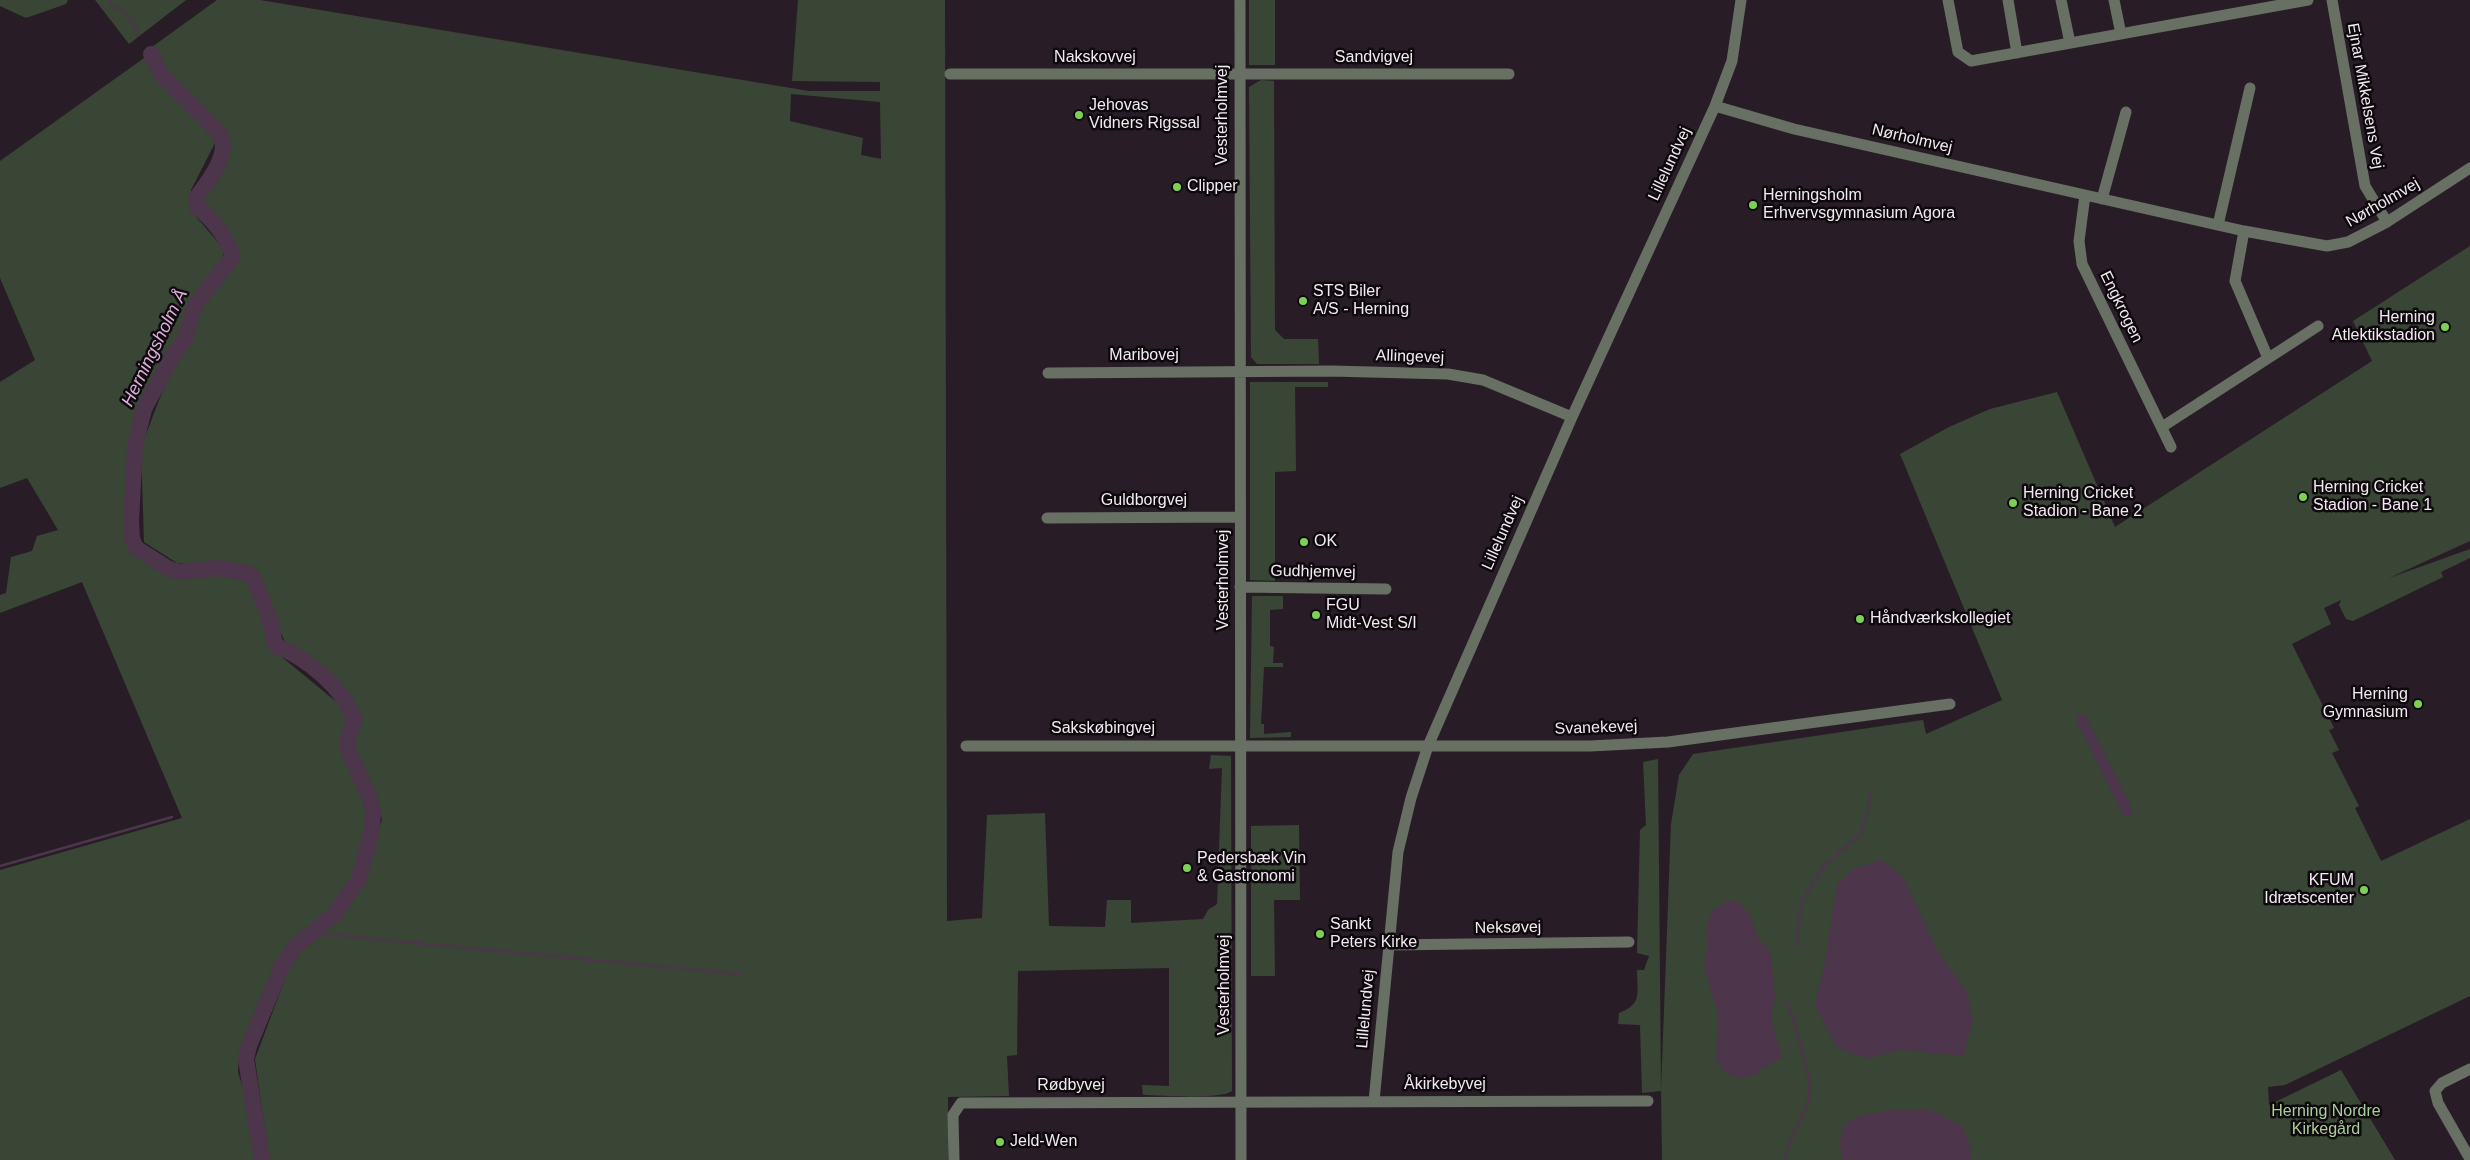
<!DOCTYPE html>
<html>
<head>
<meta charset="utf-8">
<style>
	body { margin:0 }
	canvas { display:block; background:#281d27 }
</style>
</head>
<body>
<canvas width="2470" height="1160"></canvas>
<script>
const g = document.querySelector('canvas').getContext('2d');
g.lineJoin = 'round';
function fillPath(path, color) { g.fillStyle = color; g.fill(path, 'evenodd'); }
function strokePath(path, color, width, dash) { g.strokeStyle = color; g.lineWidth = width; g.lineCap = dash ? 'butt' : 'round'; g.setLineDash(dash || []); g.stroke(path); }
function label(font, color, halo, rows, align = 'center') {
  g.font = font + ' Arial,sans-serif'; g.lineWidth = 5; g.setLineDash([]); g.textBaseline = 'middle'; g.strokeStyle = halo; g.fillStyle = color; for (const [text, x, y, turn = 0] of rows) {
    g.save(); g.translate(x, y); g.rotate((+turn || 0) * Math.PI / 180); g.textAlign = isNaN(turn) ? turn : align; if (halo) g.strokeText(text, 0, 0); g.fillText(text, 0, 0); g.restore();
  }
}
fillPath(new Path2D(`
	M 0,0 L 68,0 L 66,4 L 26,18 L 0,6 Z
	M 95,0 L 186,0 L 129,44 Z
	M 217,0 L 260,0 L 809,91 L 880,91 L 880,82 L 792,81 L 798,0 L 945,0 L 947,921 L 982,918 L 987,815 L 1045,813 L 1049,926 L 1105,927 L 1107,900 L 1131,900 L 1131,923 L 1203,919 L 1208,910 L 1217,904 L 1222,768 L 1209,769 L 1211,755 L 1231,756 L 1232,1091 C 1220,1100 1160,1095 1143,1095 L 1142,1085 L 1169,1086 L 1169,968 L 1018,971 L 1017,1055 L 1007,1056 L 1009,1096 L 948,1097 L 948,1160 L 269,1160 L 255,1059 L 289,968 L 305,947 L 338,921 L 364,884 L 382,819 L 354,746 L 362,717 L 284,640 L 253,567 L 177,563 L 144,542 L 141,447 L 175,359 L 201,305 L 237,258 L 235,247 L 201,206 L 200,198 L 227,151 L 228,140 L 165,72 L 152,47 ZM 791,94 L 880,102 L 881,159 L 861,155 L 863,138 L 790,121 Z
	M 1249,0 L 1275,0 L 1275,65 L 1249,65 Z
	M 144,58 L 159,81 L 216,141 L 191,190 L 192,212 L 223,248 L 223,259 L 192,301 L 181,337 L 141,405 L 130,447 L 126,535 L 135,553 L 172,577 L 216,573 L 247,579 L 267,622 L 271,648 L 345,709 L 349,721 L 341,746 L 365,799 L 368,831 L 355,875 L 332,910 L 293,944 L 281,961 L 239,1055 L 238,1072 L 244,1091 L 256,1160 L 0,1160 L 0,870 L 182,818 L 82,582 L 0,613 L 0,595 L 6,593 L 11,557 L 32,551 L 37,536 L 58,530 L 27,478 L 0,488 L 0,382 L 35,360 L 0,278 L 0,161 Z
	M 1261,80 L 1274,81 L 1275,330 L 1284,339 L 1318,339 L 1319,364 L 1257,364 L 1251,357 L 1249,87 Z
	M 2470,246 L 2470,541 L 2389,578 L 2470,549 L 2470,558 L 2441,572 L 2443,577 L 2353,621 L 2346,619 L 2339,605 L 2341,600 L 2324,608 L 2331,624 L 2292,644 L 2334,728 L 2329,730 L 2339,750 L 2332,753 L 2359,806 L 2355,808 L 2381,861 L 2470,819 L 2470,996 L 2285,1085 L 2268,1087 L 2269,1105 L 2341,1070 L 2395,1160 L 1662,1160 L 1661,1091 L 1642,1093 L 1640,1025 L 1618,1024 L 1619,1013 C 1643,1004 1637,992 1637,970 L 1644,970 L 1649,956 L 1637,953 L 1640,830 L 1646,825 L 1643,762 L 1658,759 L 1661,1090 L 1671,824 L 1679,775 L 1693,754 L 1923,720 L 1926,734 L 2002,700 L 1900,454 L 1949,427 L 1990,409 L 2057,392 L 2115,527 L 2372,361 L 2353,321 Z
	M 1250,382 L 1328,382 L 1328,387 L 1295,387 L 1296,471 L 1275,472 L 1275,581 L 1250,580 Z
	M 1252,596 L 1283,596 L 1283,609 L 1270,610 L 1270,646 L 1274,647 L 1273,663 L 1283,663 L 1283,667 L 1264,667 L 1261,724 L 1264,724 L 1264,734 L 1291,732 L 1291,737 L 1250,738 Z
	M 1299,825 L 1300,900 L 1274,900 L 1275,976 L 1251,976 L 1251,826 Z`), '#394535');
fillPath(new Path2D(`
	M 2080,714 L 2086,717 L 2132,808 L 2131,816 L 2125,817 L 2122,813 L 2077,722 L 2076,719 Z
	M 1882,860 L 1903,877 L 1939,954 L 1966,990 L 1973,1021 L 1963,1056 L 1901,1050 L 1869,1058 L 1847,1052 L 1835,1045 L 1815,1004 L 1825,962 L 1837,884 L 1854,869 Z
	M 1727,901 L 1739,902 L 1750,915 L 1758,937 L 1771,954 L 1775,997 L 1771,1015 L 1782,1058 L 1761,1068 L 1757,1075 L 1734,1078 L 1723,1070 L 1716,1060 L 1718,1012 L 1704,968 L 1708,941 L 1706,927 L 1712,911 Z
	M 1896,1109 L 1929,1109 L 1963,1127 L 1972,1152 L 1969,1160 L 1843,1160 L 1840,1145 L 1843,1126 L 1856,1117 Z`), '#4d354b');
strokePath(new Path2D(`
	M 108,0 L 113,6 L 132,17 L 138,35
	M 0,866 L 172,817
	M 312,933 L 739,974
	M 1797,947 L 1801,903 L 1825,865 L 1862,833 L 1872,792
	M 1784,1160 C 1789,1135 1805,1120 1809,1096 C 1813,1078 1794,1025 1789,1005`), '#4d354b', 2.5);
strokePath(new Path2D(`
	M 151,54 L 162,75 L 220,134 C 231,154 208,182 196,198 L 197,207 C 211,218 231,240 232,258 L 195,305 L 185,339 L 172,357 L 144,409 L 135,445 L 131,521 L 132,539 L 136,548 L 169,569 L 179,572 L 218,568 L 248,573 L 254,579 L 271,622 L 275,645 C 308,659 341,686 355,719 L 348,738 L 348,749 L 370,798 L 373,812 L 372,830 L 359,879 L 335,914 L 296,946 L 282,966 L 249,1046 L 246,1059 L 262,1160`), '#4d354b', 16);
strokePath(new Path2D(`
	M 1240,0 L 1241,1160
	M 1948,0 L 1958,52 L 1971,61 L 2308,0
	M 2008,0 L 2017,53
	M 2061,0 L 2070,43
	M 2114,0 L 2121,34
	M 2332,0 L 2365,186 L 2387,222
	M 950,74 L 1509,74
	M 1715,106 L 1794,129 L 2244,231 L 2327,246 L 2348,242 L 2387,222 L 2470,168
	M 2085,195 L 2079,241 L 2082,264 L 2171,447
	M 2102,199 L 2126,112
	M 2218,225 L 2250,88
	M 2244,231 L 2235,281 L 2268,358
	M 1048,373 L 1331,371 L 1448,374 L 1483,380 L 1572,417
	M 2162,427 L 2318,326
	M 1047,518 L 1240,517
	M 1240,587 L 1386,589
	M 966,746 L 1590,746 L 1668,742 L 1950,704
	M 1388,945 L 1629,942
	M 2470,1069 L 2442,1083 L 2435,1091 L 2438,1103 L 2470,1159
	M 1374,1101 L 1398,852 L 1411,798 L 1428,746 L 1572,417 L 1715,106 L 1732,61 L 1741,0
	M 954,1160 L 953,1115 L 961,1103 L 1648,1101`), '#677063', 11);
for (const [x, y, r, color] of [
	[1079,115,5,"#7cd155"],
	[1177,187,5,"#7cd155"],
	[1753,205,5,"#7cd155"],
	[1303,301,5,"#7cd155"],
	[2445,327,5,"#7cd155"],
	[2303,497,5,"#7cd155"],
	[2013,503,5,"#7cd155"],
	[1304,542,5,"#7cd155"],
	[1316,615,5,"#7cd155"],
	[1860,619,5,"#7cd155"],
	[2418,704,5,"#7cd155"],
	[1187,868,5,"#7cd155"],
	[2364,890,5,"#7cd155"],
	[1320,934,5,"#7cd155"],
	[1000,1142,5,"#7cd155"]
]) { const dot = new Path2D(); dot.arc(x, y, r, 0, 2 * Math.PI); g.fillStyle = color; g.fill(dot); strokePath(dot, '#0e090d', 2); }
label('16px', '#f2eaf1', '#0e090d', [
	["Nakskovvej",1095,58],
	["Sandvigvej",1374,58],
	["Ejnar Mikkelsens Vej",2365,96,80],
	["Vesterholmvej",1223,115,-90],
	["Nørholmvej",1912,139,13],
	["Lillelundvej",1670,164,-65],
	["Nørholmvej",2383,203,-30],
	["Engkrogen",2121,307,64],
	["Maribovej",1144,356],
	["Allingevej",1410,357,2],
	["Guldborgvej",1144,501],
	["Lillelundvej",1503,533,-66],
	["Gudhjemvej",1313,572,1],
	["Vesterholmvej",1224,580,-90],
	["Svanekevej",1596,728,-2],
	["Sakskøbingvej",1103,729],
	["Neksøvej",1508,928,-1],
	["Vesterholmvej",1225,985,-90],
	["Lillelundvej",1366,1009,-85],
	["Åkirkebyvej",1445,1085],
	["Rødbyvej",1071,1086]
]);
label('16px', '#f2eaf1', '#0e090d', [
	["Jehovas",1089,106],
	["Vidners Rigssal",1089,124],
	["Clipper",1187,187],
	["Herningsholm",1763,196],
	["Erhvervsgymnasium Agora",1763,214],
	["STS Biler",1313,292],
	["A/S - Herning",1313,310],
	["Herning",2435,318,"right"],
	["Atlektikstadion",2435,336,"right"],
	["Herning Cricket",2313,488],
	["Stadion - Bane 1",2313,506],
	["Herning Cricket",2023,494],
	["Stadion - Bane 2",2023,512],
	["OK",1314,542],
	["FGU",1326,606],
	["Midt-Vest S/I",1326,624],
	["Håndværkskollegiet",1870,619],
	["Herning",2408,695,"right"],
	["Gymnasium",2408,713,"right"],
	["Pedersbæk Vin",1197,859],
	["& Gastronomi",1197,877],
	["KFUM",2354,881,"right"],
	["Idrætscenter",2354,899,"right"],
	["Sankt",1330,925],
	["Peters Kirke",1330,943],
	["Jeld-Wen",1010,1142]
], 'left');
label('16px', '#aace9b', '#0e090d', [
	["Herning Nordre",2326,1112],
	["Kirkegård",2326,1130]
]);
label('italic 18px', '#ddaeda', '#0e090d', [
	["Herningsholm Å",155,348,-64]
]);
</script>
</body>
</html>
